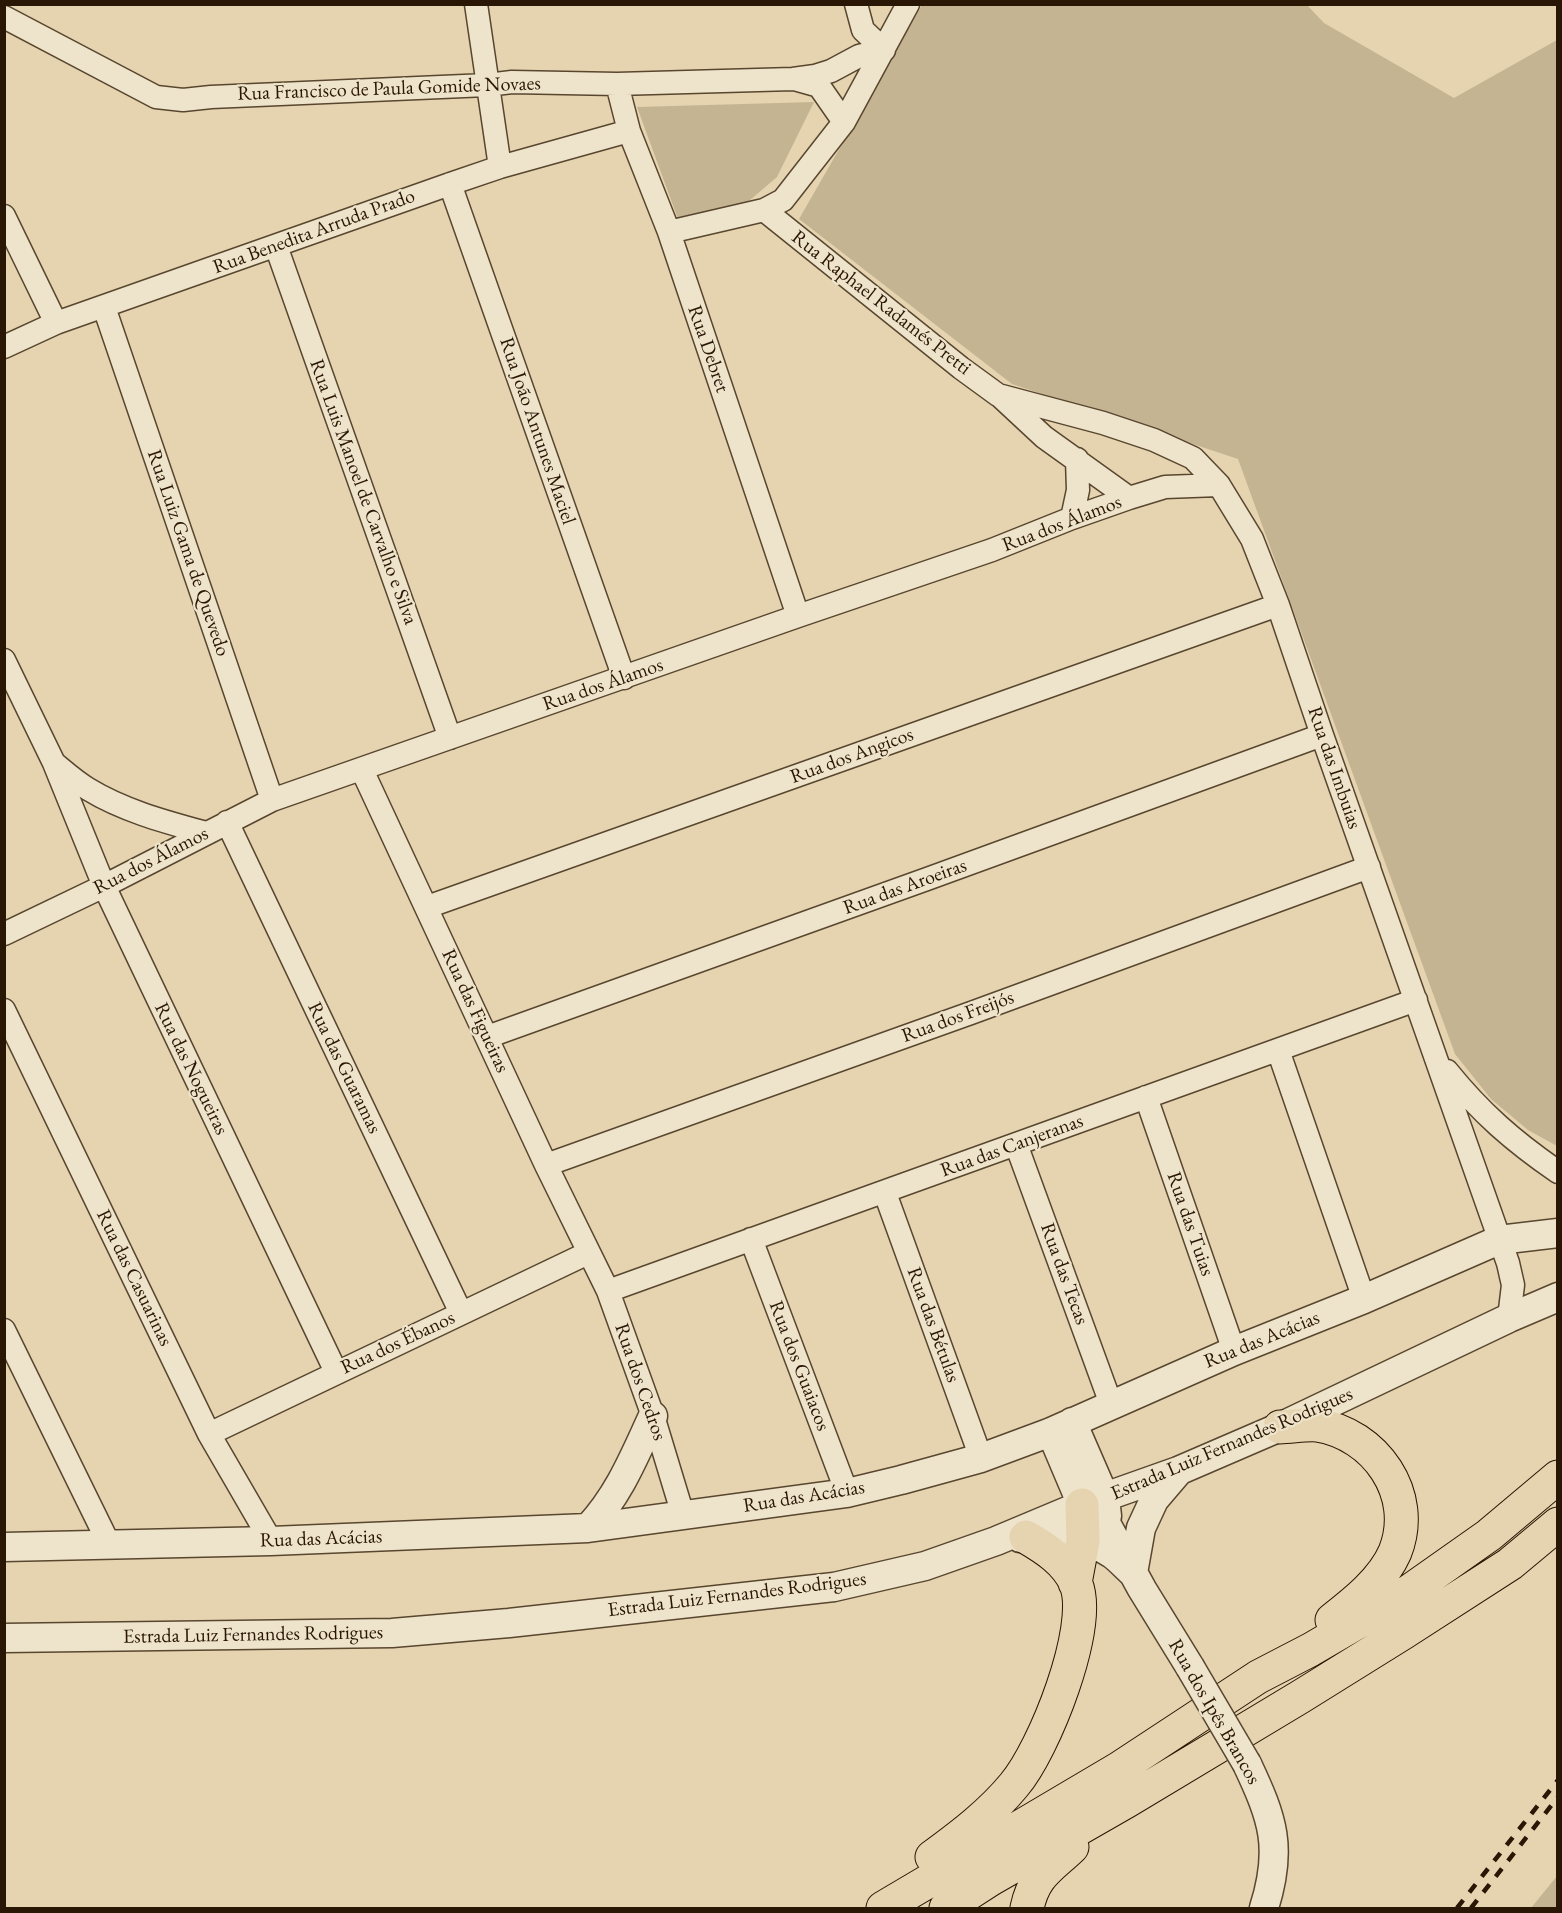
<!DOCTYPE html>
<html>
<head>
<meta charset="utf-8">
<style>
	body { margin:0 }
	#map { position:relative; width:1562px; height:1913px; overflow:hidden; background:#e5d4af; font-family:"EB Garamond",serif }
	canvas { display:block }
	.frame { position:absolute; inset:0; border:6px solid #291604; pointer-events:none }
</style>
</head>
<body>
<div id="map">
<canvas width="1562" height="1913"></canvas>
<div class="frame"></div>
</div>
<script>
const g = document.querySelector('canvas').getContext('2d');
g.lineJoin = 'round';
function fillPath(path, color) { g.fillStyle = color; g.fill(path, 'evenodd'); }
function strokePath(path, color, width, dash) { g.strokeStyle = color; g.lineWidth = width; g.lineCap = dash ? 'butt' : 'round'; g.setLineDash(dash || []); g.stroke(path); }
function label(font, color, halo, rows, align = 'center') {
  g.font = font + ' "EB Garamond",serif'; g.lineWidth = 4.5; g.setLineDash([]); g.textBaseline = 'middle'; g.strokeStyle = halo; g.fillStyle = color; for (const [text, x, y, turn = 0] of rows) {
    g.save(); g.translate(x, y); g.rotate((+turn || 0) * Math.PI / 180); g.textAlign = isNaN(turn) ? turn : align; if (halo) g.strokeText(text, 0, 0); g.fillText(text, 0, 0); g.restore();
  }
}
fillPath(new Path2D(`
	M 922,5 L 1307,5 L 1324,23 L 1454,98 L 1557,40 L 1557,1146 L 1528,1130 L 1491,1099 L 1455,1054 L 1238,459 L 1012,384 L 799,219 Z
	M 814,102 L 777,177 L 736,212 L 678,219 L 637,107 Z
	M 1557,1876 L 1557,1908 L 1531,1908 Z`), '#c5b492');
const minor = new Path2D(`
	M 476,4 L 500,167
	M 856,4 L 863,30 L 884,50
	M 4,17 L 156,97 L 183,100 L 211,97 L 487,85 L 512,82 L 617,84 L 793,79 L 815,76 L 831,71 L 859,56 L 884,50
	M 794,79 L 819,86 L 844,122
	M 617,84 L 629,131 L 669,232 L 798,616
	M 450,184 L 624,678
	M 764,210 L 961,368 L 998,395 L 1103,423 L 1154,440 L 1193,458 L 1219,485 L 1252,539 L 1278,605 L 1322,735 L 1508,1263 L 1513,1285 L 1509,1318
	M 4,216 L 56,323
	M 669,232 L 764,210 L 783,200 L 844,122 L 908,4
	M 276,246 L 450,738
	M 104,307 L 272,800
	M 4,347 L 56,323 L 450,184 L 500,167 L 629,131
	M 1001,397 L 1044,437 L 1129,498
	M 1072,518 L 1078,490 L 1077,459
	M 4,660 L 54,763 L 104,886 L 336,1372
	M 54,763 C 65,772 76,782 88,789 C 124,811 166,822 206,833
	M 362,770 L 546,1165 L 608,1291 L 653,1416 L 683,1515
	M 227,822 L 461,1313
	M 427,907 L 1278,605
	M 4,934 L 104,886 L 272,800 L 798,616 L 992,550 L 1072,518 L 1129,498 L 1165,487 L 1219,485
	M 4,1010 L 209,1434 L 271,1541
	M 487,1037 L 927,879 L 1322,735
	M 1278,1050 L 1364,1299
	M 1447,1071 C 1481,1113 1513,1141 1558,1172
	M 1146,1097 L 1234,1351
	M 1016,1144 L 1111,1404
	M 546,1165 L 971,1013 L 1369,867
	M 885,1193 L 981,1458
	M 751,1239 L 847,1493
	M 608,1291 L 1416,1000
	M 4,1330 L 110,1546
	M 209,1434 L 588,1253`);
const tertiary = new Path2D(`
	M 1072,1422 L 1105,1498 L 1107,1516
	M 1051,1432 L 1082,1505 L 1108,1527 L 1142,1589 L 1190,1667
	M 588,1528 C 619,1495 634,1457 653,1416
	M 1020,1538 C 1050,1535 1085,1536 1112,1554 C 1119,1559 1126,1567 1133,1573 L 1141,1528 L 1154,1500 L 1177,1473
	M 4,1547 L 271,1541 L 588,1528 L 847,1493 L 901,1480 L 981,1458 L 1051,1432 L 1234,1351 L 1364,1299 L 1499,1240 L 1558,1233
	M 4,1638 L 392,1633 L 509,1623 L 834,1587 L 925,1566 L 996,1541 L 1082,1505 L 1178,1471 L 1280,1427 L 1509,1318 L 1558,1297
	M 1247,1764 C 1273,1819 1283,1848 1264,1908`);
const trunk = new Path2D(`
	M 1280,1427 C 1291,1427 1305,1424 1317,1425 C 1375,1434 1418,1494 1395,1552 C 1383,1580 1355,1602 1332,1620
	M 1075,1583 L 1083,1541 L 1082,1505
	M 932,1857 C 962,1835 991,1813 1014,1785 C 1044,1750 1093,1627 1076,1584 C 1067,1562 1045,1548 1026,1537
	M 883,1908 L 1118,1769 L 1258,1677 L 1310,1650 L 1401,1597 L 1489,1535 L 1558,1477
	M 946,1908 L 991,1879 L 1127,1801 L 1300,1697 L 1403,1633 L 1510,1564 L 1558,1524
	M 1027,1908 C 1034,1875 1049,1869 1072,1847`);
strokePath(minor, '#58462f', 25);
strokePath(tertiary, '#58462f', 31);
strokePath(trunk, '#291604', 35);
strokePath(minor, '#eee3cb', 22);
strokePath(tertiary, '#eee3cb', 28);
strokePath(trunk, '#e5d4af', 33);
strokePath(new Path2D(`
	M 1457,1908 L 1558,1780
	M 1471,1908 L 1558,1797`), '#291604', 4.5, [10, 10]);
const tertiaryBridge = new Path2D(`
	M 1190,1667 L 1247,1764`);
strokePath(tertiaryBridge, '#58462f', 31, []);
strokePath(tertiaryBridge, '#eee3cb', 28);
label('20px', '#291604', '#eee3cb', [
	["Rua Francisco de Paula Gomide Novaes",389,89,-2],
	["Rua Benedita Arruda Prado",314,232,-20],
	["Rua Raphael Radamés Pretti",881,303,38],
	["Rua Debret",708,349,71],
	["Rua João Antunes Maciel",537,431,71],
	["Rua Luis Manoel de Carvalho e Silva",363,492,70],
	["Rua dos Álamos",1062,524,-21],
	["Rua Luiz Gama de Quevedo",188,553,71],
	["Rua dos Álamos",603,685,-19],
	["Rua dos Angicos",852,756,-20],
	["Rua das Imbuias",1334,768,71],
	["Rua dos Álamos",151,861,-27],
	["Rua das Aroeiras",905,887,-20],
	["Rua das Figueiras",475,1011,65],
	["Rua dos Freijós",958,1017,-20],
	["Rua das Guaramas",344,1068,64],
	["Rua das Nogueiras",191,1069,64],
	["Rua das Canjeranas",1012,1146,-20],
	["Rua das Tuias",1190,1224,71],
	["Rua das Tecas",1064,1274,70],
	["Rua das Casuarinas",134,1278,64],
	["Rua das Bétulas",933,1325,70],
	["Rua das Acácias",1262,1340,-22],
	["Rua dos Ébanos",398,1343,-25],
	["Rua dos Guaiacos",799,1366,69],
	["Rua dos Cedros",640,1382,71],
	["Estrada Luiz Fernandes Rodrigues",1232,1444,-23],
	["Rua das Acácias",804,1497,-9],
	["Rua das Acácias",321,1539,-2],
	["Estrada Luiz Fernandes Rodrigues",737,1595,-7],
	["Estrada Luiz Fernandes Rodrigues",253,1635,-1],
	["Rua dos Ipês Brancos",1214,1712,60]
]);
</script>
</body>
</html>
